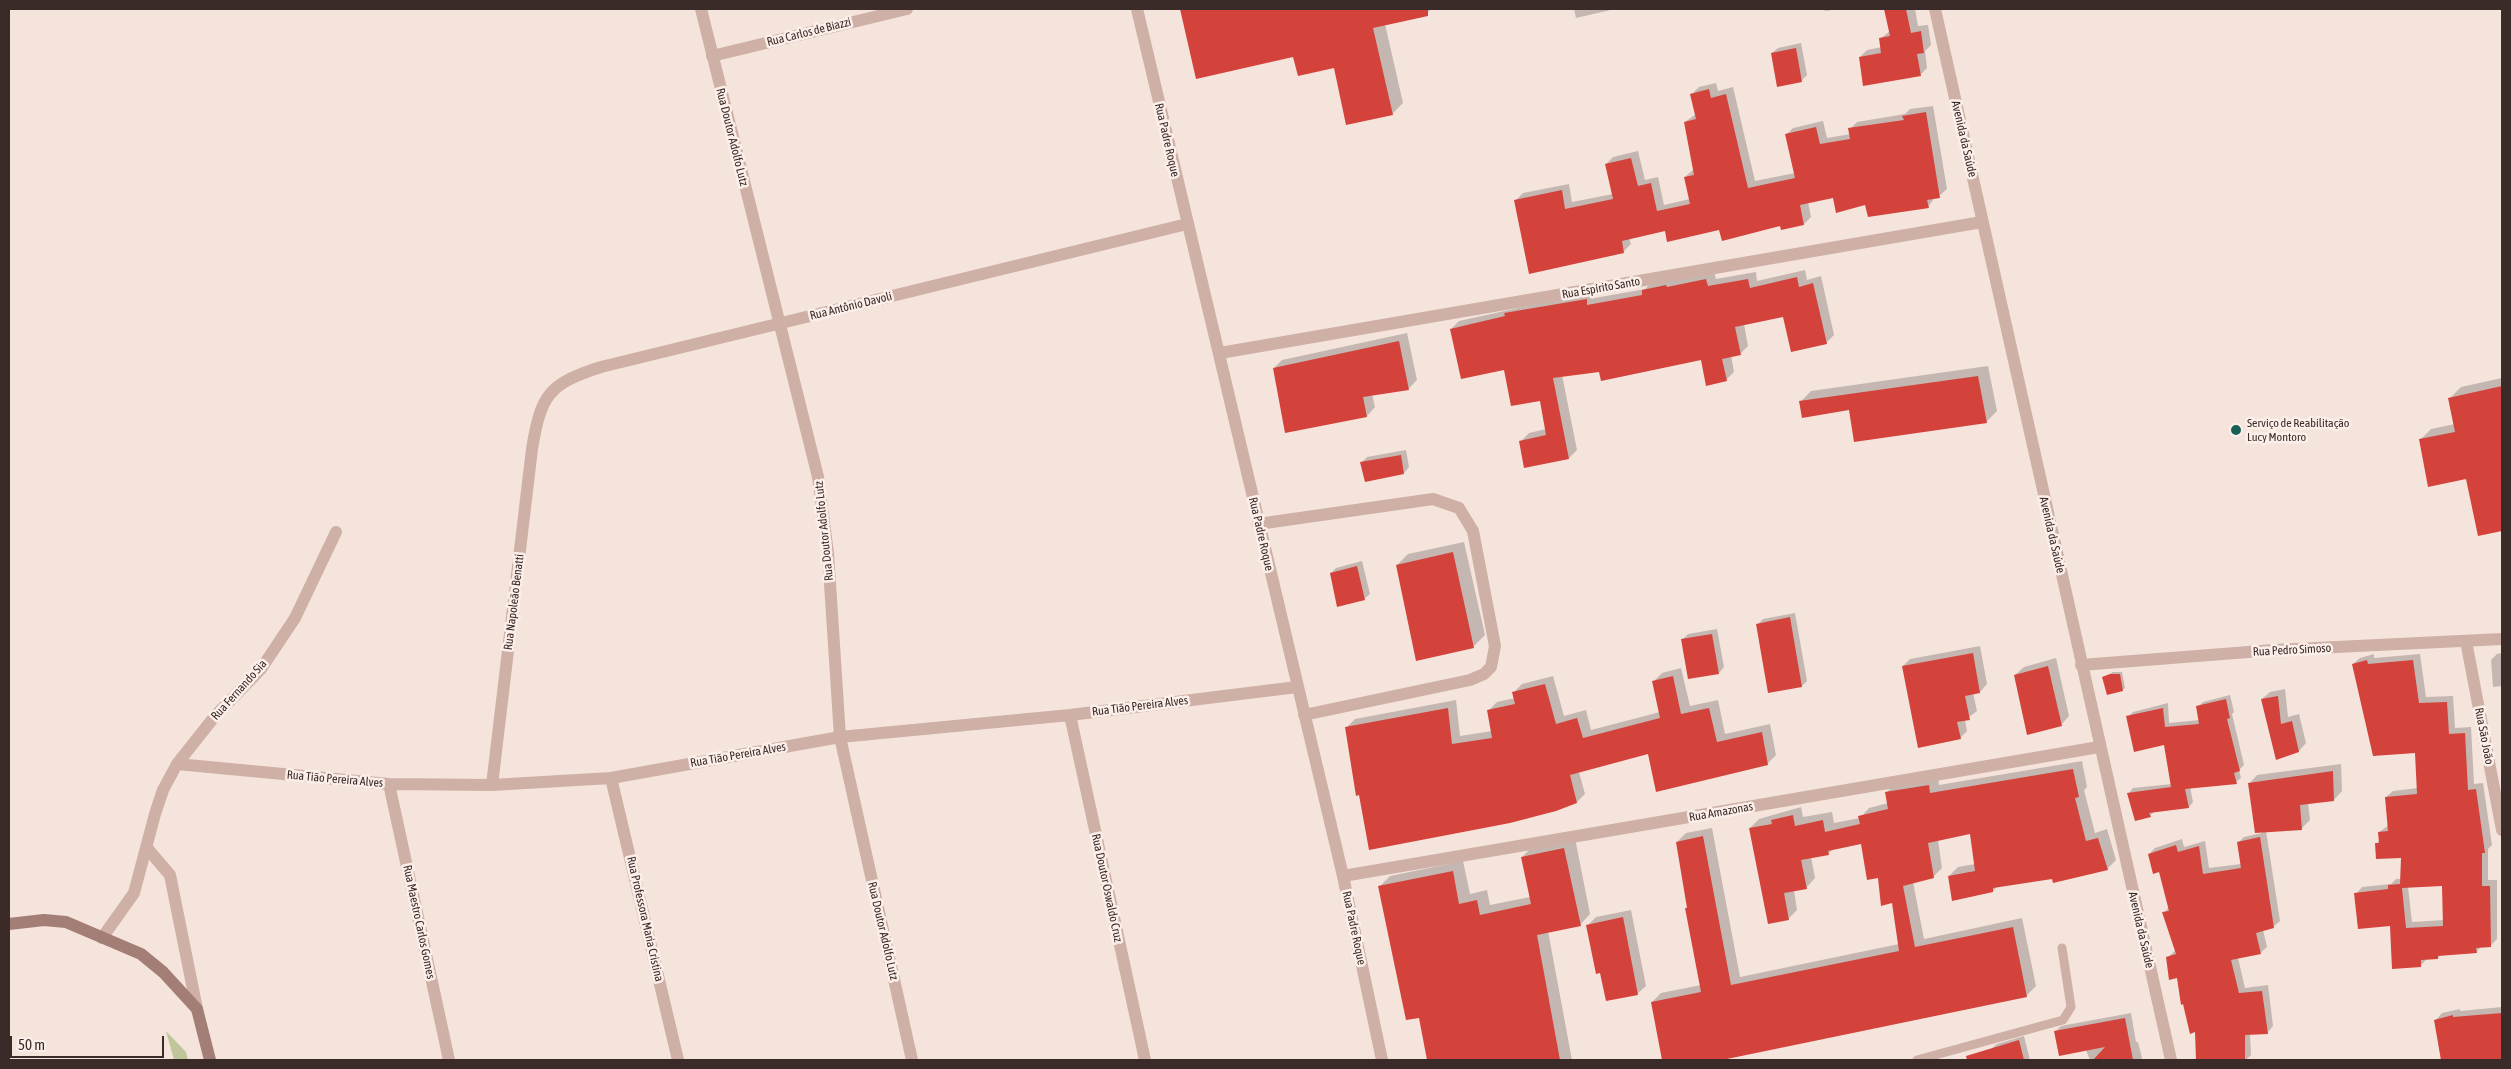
<!DOCTYPE html>
<html>
<head>
<meta charset="utf-8">
<style>
	body { margin:0 }
	#map { position:relative; width:2511px; height:1069px; overflow:hidden; background:#f5e4dc; font-family:"Asap Condensed",sans-serif }
	canvas { display:block }
	.frame { position:absolute; inset:0; border:10px solid #3a2a28; pointer-events:none }
	.scale { position:absolute; left:10px; top:1036px; width:154px; height:22px; box-sizing:border-box; border:2px solid #3a2a28; border-top:0; padding-left:6px; font-size:15px; line-height:18px; white-space:nowrap; color:#3a2a28; -webkit-text-stroke:4px #fcefe9; paint-order:stroke }
</style>
</head>
<body>
<div id="map">
<canvas width="2511" height="1069"></canvas>
<div class="frame"></div>
<div class="scale">50 m</div>
</div>
<script>
const g = document.querySelector('canvas').getContext('2d');
g.lineJoin = 'round';
function fillPath(path, color) { g.fillStyle = color; g.fill(path, 'evenodd'); }
function strokePath(path, color, width, dash) { g.strokeStyle = color; g.lineWidth = width; g.lineCap = dash ? 'butt' : 'round'; g.setLineDash(dash || []); g.stroke(path); }
function label(font, color, halo, rows, align = 'center') {
  g.font = font + ' "Asap Condensed",sans-serif'; g.lineWidth = 5; g.setLineDash([]); g.textBaseline = 'middle'; g.strokeStyle = halo; g.fillStyle = color; for (const [text, x, y, turn = 0] of rows) {
    g.save(); g.translate(x, y); g.rotate((+turn || 0) * Math.PI / 180); g.textAlign = isNaN(turn) ? turn : align; if (halo) g.strokeText(text, 0, 0); g.fillText(text, 0, 0); g.restore();
  }
}
fillPath(new Path2D(`
	M 166,1031 L 186,1052 L 188,1060 L 174,1060 Z`), '#c0c69a');
fillPath(new Path2D(`
	M 1182,9 L 1431,9 L 1424,16 L 1385,24 L 1403,103 L 1392,114 L 1335,67 L 1294,55 L 1197,77 Z
	M 1574,9 L 1615,9 L 1576,18 Z
	M 1824,9 L 1838,9 L 1825,11 Z
	M 1885,9 L 1915,9 L 1918,26 L 1928,25 L 1931,45 L 1925,51 L 1927,68 L 1920,75 L 1860,57 L 1867,50 L 1882,47 L 1880,39 L 1890,31 Z
	M 1801,43 L 1807,75 L 1801,81 L 1772,53 L 1778,48 Z
	M 1716,83 L 1718,91 L 1733,87 L 1755,181 L 1795,173 L 1786,135 L 1793,128 L 1823,121 L 1827,138 L 1851,134 L 1850,129 L 1857,122 L 1905,114 L 1910,109 L 1933,106 L 1947,189 L 1939,196 L 1935,197 L 1928,207 L 1865,204 L 1834,196 L 1808,202 L 1811,217 L 1804,224 L 1666,230 L 1629,238 L 1631,244 L 1623,252 L 1516,200 L 1523,193 L 1569,184 L 1572,202 L 1613,194 L 1606,164 L 1613,157 L 1638,151 L 1645,180 L 1658,177 L 1664,205 L 1690,199 L 1685,177 L 1694,169 L 1685,122 L 1696,114 L 1692,94 L 1699,87 Z
	M 1805,270 L 1807,280 L 1821,276 L 1834,335 L 1826,343 L 1784,316 L 1744,324 L 1748,346 L 1740,354 L 1731,355 L 1734,372 L 1726,380 L 1702,359 L 1562,375 L 1577,450 L 1569,458 L 1525,467 L 1521,441 L 1529,433 L 1546,429 L 1541,399 L 1505,368 L 1451,329 L 1459,321 L 1509,310 L 1595,292 L 1595,298 L 1645,289 L 1651,283 L 1714,271 L 1716,279 L 1756,272 L 1757,281 Z
	M 1407,333 L 1417,380 L 1408,389 L 1372,394 L 1375,407 L 1367,416 L 1286,431 L 1274,368 L 1282,360 Z
	M 1988,366 L 1997,411 L 1987,421 L 1850,409 L 1801,401 L 1811,391 Z
	M 2502,378 L 2502,529 L 2479,534 L 2467,478 L 2420,440 L 2431,429 L 2455,424 L 2450,398 L 2461,387 Z
	M 1406,450 L 1409,467 L 1404,473 L 1366,480 L 1362,462 L 1367,457 Z
	M 1464,542 L 1485,635 L 1473,647 L 1397,565 L 1408,554 Z
	M 1362,561 L 1370,594 L 1364,599 L 1331,573 L 1336,568 Z
	M 1795,613 L 1807,681 L 1802,686 L 1757,625 L 1763,619 Z
	M 1717,629 L 1724,667 L 1719,673 L 1682,640 L 1688,634 Z
	M 1980,646 L 1987,684 L 1980,692 L 1973,693 L 1977,711 L 1965,720 L 1967,731 L 1960,738 L 1903,666 L 1910,659 Z
	M 2502,653 L 2502,686 L 2493,687 L 2491,660 L 2497,654 Z
	M 2374,654 L 2374,658 L 2420,654 L 2426,697 L 2453,696 L 2455,728 L 2471,727 L 2474,784 L 2483,783 L 2492,845 L 2488,849 L 2488,880 L 2497,880 L 2497,939 L 2490,946 L 2481,947 L 2476,952 L 2441,954 L 2438,958 L 2427,959 L 2420,966 L 2391,925 L 2356,894 L 2362,887 L 2391,884 L 2396,879 L 2402,879 L 2402,856 L 2376,844 L 2380,840 L 2379,832 L 2389,825 L 2386,797 L 2393,791 L 2418,788 L 2416,752 L 2353,664 L 2360,658 ZM 2443,885 L 2444,920 L 2412,922 L 2408,887 Z
	M 2056,658 L 2069,716 L 2061,725 L 2015,675 L 2024,667 Z
	M 1681,668 L 1690,706 L 1718,700 L 1725,734 L 1770,724 L 1776,755 L 1767,764 L 1649,753 L 1579,772 L 1585,794 L 1577,802 L 1346,728 L 1355,719 L 1456,700 L 1460,736 L 1492,731 L 1488,711 L 1497,702 L 1515,698 L 1514,692 L 1522,684 L 1553,676 L 1564,716 L 1586,710 L 1591,730 L 1660,712 L 1654,681 L 1662,673 Z
	M 2113,672 L 2122,672 L 2125,688 L 2122,690 L 2103,678 Z
	M 2285,689 L 2288,717 L 2299,714 L 2306,743 L 2299,751 L 2276,758 L 2262,699 L 2270,692 Z
	M 2230,695 L 2234,712 L 2232,714 L 2244,765 L 2239,770 L 2241,778 L 2236,782 L 2190,787 L 2193,802 L 2189,807 L 2155,811 L 2150,816 L 2129,793 L 2133,788 L 2172,784 L 2165,744 L 2128,717 L 2133,712 L 2168,703 L 2169,723 L 2200,720 L 2198,707 L 2203,702 Z
	M 2082,761 L 2087,787 L 2084,790 L 2095,833 L 2107,829 L 2116,860 L 2107,869 L 1998,886 L 1993,891 L 1949,876 L 1958,867 L 1975,864 L 1972,833 L 1938,840 L 1942,868 L 1933,877 L 1913,882 L 1924,939 L 2022,918 L 2036,986 L 2027,995 L 1716,1060 L 1664,1060 L 1652,1002 L 1661,993 L 1701,985 L 1686,908 L 1688,906 L 1677,842 L 1686,833 L 1712,828 L 1740,977 L 1899,944 L 1893,901 L 1862,843 L 1834,848 L 1828,854 L 1811,857 L 1815,878 L 1806,888 L 1794,890 L 1797,910 L 1788,919 L 1750,828 L 1759,819 L 1801,807 L 1803,817 L 1832,812 L 1834,823 L 1860,818 L 1869,808 L 1888,803 L 1886,793 L 1895,784 L 1938,776 L 1939,785 Z
	M 2341,764 L 2342,791 L 2334,800 L 2308,803 L 2310,820 L 2302,828 L 2266,831 L 2280,921 L 2273,927 L 2263,930 L 2267,947 L 2260,953 L 2238,958 L 2245,988 L 2268,985 L 2273,1026 L 2267,1033 L 2250,1033 L 2251,1055 L 2246,1060 L 2197,1060 L 2197,1030 L 2178,977 L 2168,957 L 2176,950 L 2164,913 L 2169,907 L 2160,871 L 2149,854 L 2155,848 L 2182,839 L 2184,847 L 2205,841 L 2209,868 L 2241,864 L 2238,843 L 2244,837 L 2262,833 L 2249,784 L 2257,775 Z
	M 1575,838 L 1590,914 L 1580,925 L 1548,931 L 1572,1060 L 1428,1060 L 1420,1017 L 1379,887 L 1390,876 L 1463,861 L 1470,894 L 1487,890 L 1490,905 L 1530,897 L 1522,857 L 1532,847 Z
	M 1631,910 L 1646,986 L 1637,994 L 1601,972 L 1588,925 L 1596,917 Z
	M 2502,1007 L 2502,1060 L 2441,1060 L 2435,1021 L 2442,1013 L 2460,1009 L 2460,1011 Z
	M 2131,1013 L 2136,1042 L 2138,1042 L 2142,1058 L 2140,1060 L 2090,1060 L 2086,1050 L 2056,1031 L 2061,1026 Z
	M 2024,1036 L 2030,1060 L 1994,1060 L 1991,1049 L 1997,1044 Z`), '#0003');
fillPath(new Path2D(`
	M 1180,9 L 1428,9 L 1428,16 L 1373,28 L 1393,115 L 1346,125 L 1334,68 L 1298,76 L 1293,57 L 1196,79 Z
	M 1884,9 L 1906,9 L 1911,33 L 1921,31 L 1924,53 L 1917,54 L 1921,76 L 1863,86 L 1859,57 L 1881,53 L 1879,38 L 1890,36 Z
	M 1796,48 L 1802,82 L 1777,87 L 1771,53 Z
	M 1709,89 L 1711,98 L 1726,94 L 1748,188 L 1795,178 L 1785,134 L 1816,127 L 1820,144 L 1850,139 L 1848,128 L 1904,120 L 1902,116 L 1926,112 L 1940,198 L 1927,200 L 1929,208 L 1868,217 L 1865,205 L 1836,213 L 1833,198 L 1800,205 L 1804,225 L 1781,230 L 1780,226 L 1722,241 L 1719,230 L 1667,242 L 1665,231 L 1622,241 L 1624,253 L 1529,274 L 1514,200 L 1562,190 L 1565,209 L 1613,199 L 1605,164 L 1631,158 L 1638,186 L 1651,183 L 1657,211 L 1690,204 L 1684,177 L 1694,175 L 1684,122 L 1696,119 L 1690,94 Z
	M 1797,277 L 1799,287 L 1813,283 L 1827,344 L 1791,352 L 1783,317 L 1735,327 L 1741,355 L 1722,359 L 1727,381 L 1706,386 L 1701,360 L 1601,381 L 1599,372 L 1553,378 L 1569,459 L 1524,468 L 1519,441 L 1546,435 L 1540,401 L 1511,406 L 1504,370 L 1461,379 L 1450,329 L 1505,316 L 1504,313 L 1587,299 L 1587,305 L 1642,295 L 1642,290 L 1666,285 L 1667,287 L 1706,279 L 1708,286 L 1748,279 L 1750,288 Z
	M 1399,341 L 1409,390 L 1363,397 L 1367,417 L 1285,433 L 1273,368 Z
	M 1978,376 L 1987,423 L 1854,442 L 1849,410 L 1802,418 L 1799,401 Z
	M 2502,386 L 2502,531 L 2478,536 L 2466,479 L 2428,487 L 2419,439 L 2455,432 L 2448,398 Z
	M 1401,455 L 1404,474 L 1365,482 L 1360,462 Z
	M 1453,552 L 1474,648 L 1416,661 L 1396,565 Z
	M 1357,566 L 1365,600 L 1337,607 L 1330,573 Z
	M 1790,617 L 1802,687 L 1768,693 L 1756,624 Z
	M 1712,634 L 1719,674 L 1688,679 L 1681,639 Z
	M 1973,653 L 1980,693 L 1965,696 L 1970,720 L 1957,722 L 1961,739 L 1918,748 L 1902,666 Z
	M 2367,660 L 2368,664 L 2413,660 L 2419,703 L 2447,702 L 2449,734 L 2465,733 L 2468,790 L 2476,789 L 2485,853 L 2482,853 L 2482,886 L 2490,886 L 2491,947 L 2476,948 L 2477,953 L 2438,956 L 2438,959 L 2421,960 L 2421,967 L 2392,969 L 2390,926 L 2358,929 L 2354,893 L 2388,889 L 2388,885 L 2400,884 L 2401,858 L 2376,859 L 2375,843 L 2379,843 L 2378,832 L 2388,831 L 2385,797 L 2417,794 L 2415,753 L 2373,756 L 2352,664 ZM 2442,886 L 2443,926 L 2406,928 L 2402,888 Z
	M 2048,666 L 2062,726 L 2027,735 L 2014,675 Z
	M 2110,674 L 2120,674 L 2123,691 L 2107,695 L 2102,677 Z
	M 1673,676 L 1681,714 L 1709,708 L 1717,742 L 1762,732 L 1768,765 L 1656,792 L 1648,754 L 1570,775 L 1577,803 L 1556,811 L 1510,823 L 1369,850 L 1359,795 L 1356,796 L 1345,727 L 1448,708 L 1452,744 L 1492,738 L 1487,710 L 1515,704 L 1512,692 L 1545,684 L 1556,724 L 1577,718 L 1583,738 L 1660,718 L 1652,681 Z
	M 2278,696 L 2281,724 L 2292,721 L 2299,752 L 2276,760 L 2261,699 Z
	M 2226,699 L 2230,718 L 2227,719 L 2240,771 L 2234,773 L 2237,784 L 2185,789 L 2189,808 L 2149,813 L 2151,817 L 2135,821 L 2127,793 L 2171,787 L 2164,745 L 2134,752 L 2126,716 L 2163,708 L 2165,727 L 2199,724 L 2196,706 Z
	M 2073,769 L 2079,797 L 2075,798 L 2086,841 L 2098,838 L 2108,870 L 2053,883 L 2052,879 L 1993,888 L 1993,892 L 1952,901 L 1948,876 L 1975,871 L 1970,834 L 1928,843 L 1934,878 L 1903,886 L 1915,947 L 2013,927 L 2027,997 L 1722,1060 L 1662,1060 L 1651,1002 L 1701,992 L 1685,908 L 1687,908 L 1676,842 L 1703,836 L 1731,985 L 1899,951 L 1892,903 L 1881,906 L 1878,878 L 1867,880 L 1861,844 L 1828,851 L 1829,855 L 1801,860 L 1807,889 L 1784,893 L 1789,920 L 1768,924 L 1749,828 L 1772,824 L 1771,820 L 1793,815 L 1795,826 L 1823,820 L 1825,832 L 1860,824 L 1858,816 L 1888,809 L 1885,792 L 1929,785 L 1930,793 Z
	M 2333,771 L 2334,801 L 2300,805 L 2302,830 L 2255,833 L 2248,783 Z
	M 2260,837 L 2274,928 L 2256,933 L 2261,954 L 2231,960 L 2239,993 L 2262,991 L 2268,1034 L 2245,1035 L 2245,1060 L 2196,1060 L 2195,1032 L 2190,1034 L 2183,1004 L 2181,1005 L 2177,978 L 2169,980 L 2166,957 L 2176,954 L 2162,912 L 2169,911 L 2159,872 L 2153,874 L 2148,854 L 2176,845 L 2178,852 L 2199,846 L 2203,874 L 2241,868 L 2237,842 Z
	M 1564,848 L 1581,926 L 1537,935 L 1560,1060 L 1427,1060 L 1419,1018 L 1406,1020 L 1378,886 L 1453,871 L 1459,904 L 1477,900 L 1480,915 L 1531,904 L 1521,857 Z
	M 1623,917 L 1638,995 L 1606,1001 L 1600,973 L 1596,974 L 1586,925 Z
	M 2502,1013 L 2502,1060 L 2441,1060 L 2434,1020 L 2453,1015 L 2453,1017 Z
	M 2125,1018 L 2133,1060 L 2093,1060 L 2105,1047 L 2059,1056 L 2054,1031 Z
	M 2019,1040 L 2024,1060 L 1967,1060 L 1966,1056 Z`), '#d3423b');
strokePath(new Path2D(`
	M 1917,1060 L 2063,1020 L 2071,1007 L 2062,948`), '#ceb0a6', 9);
strokePath(new Path2D(`
	M 701,9 L 818,477 L 828,553 L 840,737 L 912,1060
	M 712,56 L 907,9
	M 1220,353 L 1982,222
	M 1258,524 L 1433,499 L 1459,508 L 1473,531 L 1495,646 L 1491,667 L 1484,674 L 1470,680 L 1304,715
	M 2466,641 L 2502,830
	M 2081,665 L 2274,650 L 2502,639
	M 1070,715 L 1145,1060
	M 177,764 L 389,784 L 492,785 L 611,778 L 840,737 L 1070,715 L 1297,687
	M 611,778 L 678,1060
	M 389,784 L 449,1060
	M 492,785 L 532,449 C 541,395 548,384 601,367 L 1187,224
	M 147,848 L 170,875 L 197,1009
	M 1343,876 L 2099,747
	M 102,938 L 134,893 L 155,814 L 163,790 L 177,764 L 215,716 L 261,669 L 295,618 L 336,532`), '#ceb0a6', 12);
strokePath(new Path2D(`
	M 1137,9 L 1343,876 L 1382,1060
	M 1935,9 L 2171,1060`), '#ceb0a6', 12);
strokePath(new Path2D(`
	M 9,924 L 44,920 L 66,922 L 141,954 L 163,972 L 197,1009 L 210,1060`), '#a27e77', 12);
for (const [x, y, r, color] of [
	[2236,430,6,"#186056"]
]) { const dot = new Path2D(); dot.arc(x, y, r, 0, 2 * Math.PI); g.fillStyle = color; g.fill(dot); strokePath(dot, '#fcefe9', 2); }
label('12px', '#3a2a28', '#fcefe9', [
	["Rua Carlos de Biazzi",809,32,-14],
	["Rua Doutor Adolfo Lutz",732,137,76],
	["Avenida da Saúde",1964,139,77],
	["Rua Padre Roque",1167,140,77],
	["Rua Espírito Santo",1601,288,-10],
	["Rua Antônio Davoli",851,306,-14],
	["Rua Doutor Adolfo Lutz",824,531,-96],
	["Rua Padre Roque",1261,534,77],
	["Avenida da Saúde",2052,535,77],
	["Rua Napoleão Benatti",514,602,-83],
	["Rua Pedro Simoso",2292,650,-3],
	["Rua Fernando Sia",239,690,-48],
	["Rua Tião Pereira Alves",1140,706,-7],
	["Rua São João",2484,736,79],
	["Rua Tião Pereira Alves",738,755,-10],
	["Rua Tião Pereira Alves",335,779,5],
	["Rua Amazonas",1721,812,-10],
	["Rua Doutor Oswaldo Cruz",1107,888,78],
	["Rua Professora Maria Cristina",645,919,77],
	["Rua Maestro Carlos Gomes",419,922,78],
	["Rua Padre Roque",1354,928,78],
	["Avenida da Saúde",2141,930,77],
	["Rua Doutor Adolfo Lutz",883,931,77]
]);
label('12px', '#3a2a28', '#fcefe9', [
	["Serviço de Reabilitação",2247,423],
	["Lucy Montoro",2247,437]
], 'left');
</script>
</body>
</html>
